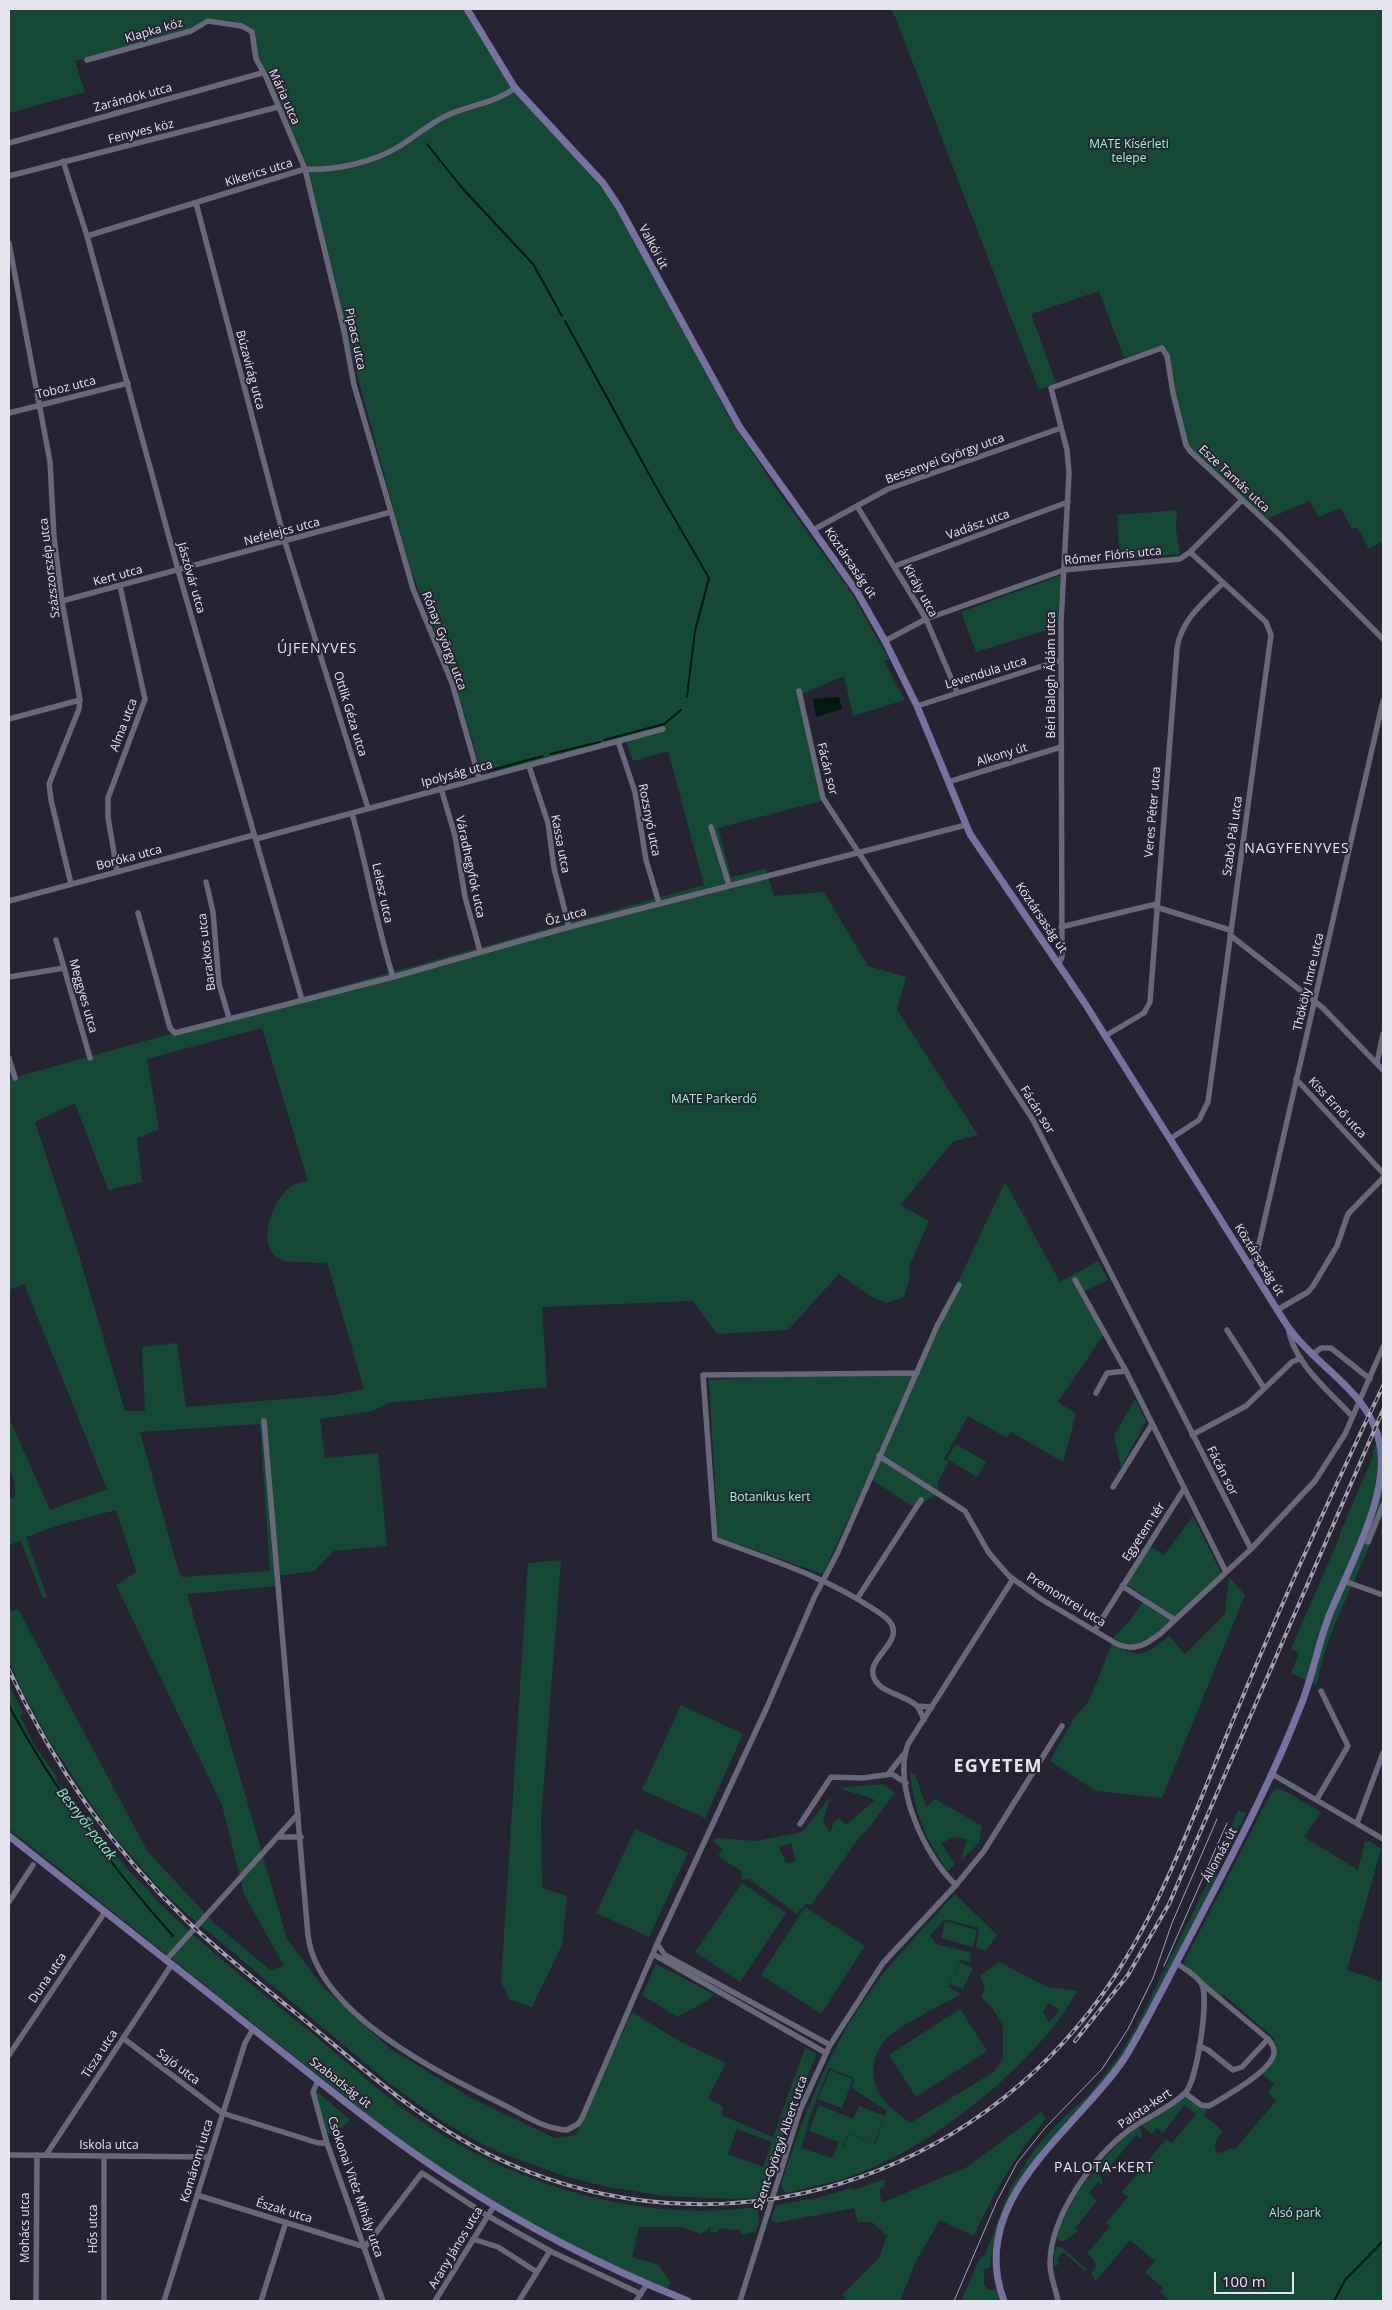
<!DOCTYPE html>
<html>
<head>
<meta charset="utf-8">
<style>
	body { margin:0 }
	#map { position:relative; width:1392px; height:2310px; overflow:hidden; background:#262433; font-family:"Open Sans",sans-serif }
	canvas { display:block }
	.frame { position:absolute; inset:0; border:10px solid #e5e4ef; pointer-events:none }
	.scale { position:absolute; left:1214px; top:2272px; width:80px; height:22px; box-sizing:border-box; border:2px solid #e5e4ef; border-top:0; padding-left:6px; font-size:15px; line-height:18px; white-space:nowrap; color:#e5e4ef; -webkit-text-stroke:4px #262433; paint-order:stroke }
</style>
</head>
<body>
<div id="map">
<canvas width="1392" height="2310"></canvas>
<div class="frame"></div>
<div class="scale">100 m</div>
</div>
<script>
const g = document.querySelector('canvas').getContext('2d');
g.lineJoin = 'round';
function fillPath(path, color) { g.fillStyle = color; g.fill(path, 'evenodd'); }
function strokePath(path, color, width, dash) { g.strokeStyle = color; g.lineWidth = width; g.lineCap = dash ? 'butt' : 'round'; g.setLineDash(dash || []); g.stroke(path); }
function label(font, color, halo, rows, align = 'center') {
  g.font = font + ' "Open Sans",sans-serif'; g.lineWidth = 4; g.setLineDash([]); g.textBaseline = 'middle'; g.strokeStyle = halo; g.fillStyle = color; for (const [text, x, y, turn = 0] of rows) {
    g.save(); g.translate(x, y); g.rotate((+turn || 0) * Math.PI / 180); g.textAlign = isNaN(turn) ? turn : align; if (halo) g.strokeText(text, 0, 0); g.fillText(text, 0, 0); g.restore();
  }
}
fillPath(new Path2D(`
	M 9,9 L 467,9 L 507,81 L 587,170 L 618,208 L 731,421 L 778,491 L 851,592 L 889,660 L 884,661 L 905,700 L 853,716 L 844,676 L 802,694 L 825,800 L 718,828 L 731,877 L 766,869 L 774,896 L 824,892 L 868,966 L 906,977 L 897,1010 L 978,1135 L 954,1141 L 900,1205 L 929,1221 L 909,1267 L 910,1276 L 904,1297 L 886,1303 L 870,1296 L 839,1274 L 788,1330 L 717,1334 L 693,1301 L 542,1307 L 547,1387 L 388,1403 L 373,1411 L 320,1419 L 325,1458 L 378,1453 L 387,1546 L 334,1551 L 314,1571 L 277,1576 L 278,1586 L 187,1594 L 287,1939 L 323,1987 L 389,2048 L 468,2096 L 554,2138 L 576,2135 L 632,2012 L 679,2041 L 726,2063 L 708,2098 L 723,2107 L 721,2115 L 773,2137 L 805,2048 L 817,2054 L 789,2118 L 762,2197 L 735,2199 L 665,2196 L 608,2187 L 564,2176 L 501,2153 L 469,2137 L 439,2119 L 389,2083 L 193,1919 L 162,1891 L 117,1840 L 92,1806 L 46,1735 L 21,1688 L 9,1662 L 9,1612 L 18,1609 L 148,1852 L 214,1923 L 270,1970 L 284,1966 L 244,1894 L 222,1805 L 116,1585 L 136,1572 L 116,1510 L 62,1524 L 26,1537 L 47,1597 L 43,1599 L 21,1541 L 9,1545 L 9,1500 L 15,1497 L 15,1483 L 9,1467 L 9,1418 L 50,1510 L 107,1489 L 24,1284 L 9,1290 L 9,1079 L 704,885 L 668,751 L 633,761 L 625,737 L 548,760 L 485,773 L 481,770 L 453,676 L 409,566 L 345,330 L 307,166 L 256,53 L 255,34 L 249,27 L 233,21 L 209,18 L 185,31 L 75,61 L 85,92 L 9,113 ZM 262,1028 L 308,1181 C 302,1183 294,1183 290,1187 C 272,1200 254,1248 282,1260 C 288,1263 298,1261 305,1262 C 313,1262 320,1265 327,1262 L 364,1389 L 334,1395 L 186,1407 L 177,1343 L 142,1347 L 145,1411 L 125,1411 L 78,1252 L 35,1122 L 75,1103 L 108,1190 L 142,1182 L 137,1138 L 159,1130 L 147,1059 ZM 260,1424 L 270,1571 L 182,1577 L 178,1569 L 140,1432 ZM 737,2129 L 772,2142 L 763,2167 L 728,2154 Z
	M 892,9 L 1383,9 L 1383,541 L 1369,549 L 1357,527 L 1352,529 L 1341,508 L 1319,517 L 1309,501 L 1267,519 L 1193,453 L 1186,439 L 1164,345 L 1124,358 L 1099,291 L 1031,314 L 1056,383 L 1039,390 Z
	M 1177,510 L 1176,529 L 1180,554 L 1120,559 L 1117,515 Z
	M 1059,576 L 1061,578 L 1057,627 L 976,652 L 961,612 Z
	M 1005,1182 L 1060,1282 L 1098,1261 L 1108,1280 L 1081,1293 L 1104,1334 L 1058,1402 L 1076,1414 L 1063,1462 L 1011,1432 L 1007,1438 L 968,1416 L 944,1459 L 949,1462 L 938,1482 L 938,1494 L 925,1501 L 918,1510 L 868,1477 L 823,1574 L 718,1537 L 709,1380 L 905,1371 L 914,1376 Z
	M 1135,1399 L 1146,1421 L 1121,1467 L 1114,1436 Z
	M 1383,1426 L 1383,1515 L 1335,1624 L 1325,1651 L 1316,1685 L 1291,1673 L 1299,1653 L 1291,1649 L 1340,1536 L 1340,1533 L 1373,1456 L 1373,1451 Z
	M 956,1444 L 986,1462 L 977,1477 L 947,1459 Z
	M 1193,1516 L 1222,1575 L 1150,1639 C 1135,1646 1127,1647 1113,1638 L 1131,1619 L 1146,1597 L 1125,1583 L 1148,1545 L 1164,1555 Z
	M 561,1560 L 541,1819 L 542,1888 L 567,1896 L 562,1945 L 532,2007 L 509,1999 L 501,1982 L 528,1563 Z
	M 1229,1577 L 1245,1595 L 1162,1798 L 1096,1791 L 1050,1761 L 1075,1716 L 1086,1705 L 1092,1694 L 1112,1643 C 1139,1660 1145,1656 1169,1636 L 1185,1654 L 1225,1614 Z
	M 9,1685 L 23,1713 L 20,1716 L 34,1745 L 57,1777 L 57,1782 L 83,1817 L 86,1818 L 130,1872 L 150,1892 L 154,1898 C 203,1946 256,1988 309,2031 C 343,2059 376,2089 412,2115 C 512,2185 636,2223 758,2207 L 759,2223 L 755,2232 L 742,2235 L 739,2229 L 732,2230 L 722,2228 L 716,2233 L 710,2231 L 711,2226 L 701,2234 L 682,2227 L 639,2227 L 632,2257 L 659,2265 L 671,2283 L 667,2289 L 610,2265 L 556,2237 L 479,2194 L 403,2143 L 9,1829 Z
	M 681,1705 L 743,1734 L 705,1818 L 642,1790 Z
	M 910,1773 L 915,1774 L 926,1807 L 935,1799 L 982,1826 L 979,1843 L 961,1860 L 967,1839 L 954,1837 L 941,1843 L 955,1864 L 948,1871 C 924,1837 915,1814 910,1773 Z
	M 883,1784 L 895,1793 L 865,1833 L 861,1835 L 812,1904 L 806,1904 L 797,1914 L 749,1879 L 742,1880 L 741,1871 L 718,1856 L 723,1849 L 713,1842 L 716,1838 L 756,1841 L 802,1832 L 831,1796 L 823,1820 L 830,1833 L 834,1822 L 839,1818 L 846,1825 L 875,1800 C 864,1794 852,1794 840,1788 ZM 791,1843 L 796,1862 L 786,1863 L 779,1847 Z
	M 1277,1789 L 1283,1790 L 1321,1812 L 1304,1837 L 1358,1870 L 1365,1842 L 1369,1841 L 1381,1849 L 1347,1970 L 1383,1982 L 1383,2301 L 1171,2301 L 1160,2292 L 1163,2288 L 1145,2272 L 1155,2261 L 1130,2240 L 1096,2281 L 1091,2274 L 1096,2266 L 1094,2260 L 1087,2254 L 1110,2226 L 1106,2223 L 1128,2197 L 1122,2192 L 1166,2139 L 1172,2143 L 1196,2114 L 1184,2105 L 1163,2133 L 1157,2128 L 1152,2134 L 1140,2124 C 1150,2118 1176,2098 1186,2097 C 1193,2097 1202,2106 1207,2110 L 1204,2115 L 1223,2131 C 1218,2137 1212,2144 1217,2152 L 1221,2153 L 1232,2148 L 1235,2149 L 1276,2101 L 1268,2092 L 1274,2084 L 1262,2074 L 1276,2046 L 1273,2041 L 1275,2039 L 1224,1995 L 1222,1998 L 1187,1969 L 1184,1962 L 1271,1793 Z
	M 1238,1810 L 1246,1813 L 1217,1871 L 1216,1878 C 1184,1941 1155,2007 1116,2066 C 1107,2079 1094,2091 1084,2103 C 1040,2153 997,2197 990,2268 L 984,2269 L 984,2285 L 989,2290 L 996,2290 L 1000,2301 L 961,2301 L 980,2258 L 985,2255 L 1010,2189 L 1034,2150 L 1059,2122 L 1089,2095 L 1119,2056 L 1138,2023 L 1210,1878 Z
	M 635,1829 L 688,1853 L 649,1937 L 596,1913 Z
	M 742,1883 L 786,1913 L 740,1982 L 695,1952 Z
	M 955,1894 L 997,1935 L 986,1951 L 976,1947 L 979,1928 L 945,1919 L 930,1935 L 936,1944 L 969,1952 L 971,1956 L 970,1962 L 960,1960 L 948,1987 L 961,1994 C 942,2005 898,2026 885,2040 C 868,2060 870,2088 889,2106 C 895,2112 903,2117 910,2123 L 994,2072 L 1003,2058 L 1003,2026 L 993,2009 L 981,1997 L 985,1989 L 980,1976 L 999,1962 L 1047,1987 L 1078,1991 C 1070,2002 1063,2015 1054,2026 C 1008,2083 931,2145 862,2172 C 838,2182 810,2187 785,2193 L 781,2185 C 803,2116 829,2048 872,1989 C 896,1955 927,1925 955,1894 ZM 1049,2003 L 1060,2010 L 1049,2022 L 1043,2012 ZM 829,2068 L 854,2078 L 852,2088 L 887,2111 L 875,2144 L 849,2134 L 844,2146 L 841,2143 L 844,2144 L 848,2133 L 874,2143 L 885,2116 L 859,2106 L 853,2119 L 819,2105 L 809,2131 L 839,2142 L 832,2158 L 801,2148 L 810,2117 Z
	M 805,1907 L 865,1946 L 821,2014 L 761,1975 Z
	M 945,1921 L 977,1930 L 973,1947 L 941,1938 Z
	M 960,1962 L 973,1968 L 963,1989 L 950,1984 Z
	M 656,1964 L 714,1994 L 708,2000 L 677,2017 L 642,1995 Z
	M 960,2009 L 987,2051 L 916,2097 L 889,2055 Z
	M 830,2070 L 853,2079 L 842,2108 L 818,2099 Z
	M 315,2090 L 350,2120 L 344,2126 L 328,2134 Z
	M 1041,2112 L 1046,2118 C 1014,2158 995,2190 974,2236 L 940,2220 L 916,2261 L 900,2301 L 846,2301 L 843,2294 L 879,2258 L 887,2236 L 872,2222 L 858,2222 L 854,2208 L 776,2223 L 771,2220 L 776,2205 L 817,2198 L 851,2188 L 853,2190 L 882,2180 L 885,2181 L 884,2187 L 879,2190 L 882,2203 L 967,2167 Z
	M 1138,2127 L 1141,2129 L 1142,2136 L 1141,2138 L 1136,2135 L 1107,2170 L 1111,2173 L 1103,2175 L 1098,2169 L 1099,2164 L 1121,2140 Z
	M 1096,2173 L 1101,2177 L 1103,2183 L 1102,2185 L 1098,2182 L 1089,2193 L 1097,2201 L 1075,2228 L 1078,2231 L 1065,2241 L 1060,2241 L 1057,2237 C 1061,2223 1081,2178 1096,2173 Z
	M 1057,2247 L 1062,2247 L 1086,2269 L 1086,2272 L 1063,2252 L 1057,2259 L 1060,2263 L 1054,2267 L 1054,2250 Z`), '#154936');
fillPath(new Path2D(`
	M 839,697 L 842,709 L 816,717 L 813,699 Z`), '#031910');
strokePath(new Path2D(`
	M 427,144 L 463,189 L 533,264 L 562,316
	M 565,321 L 655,485 L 709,578 L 695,631 L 687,696
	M 604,740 L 664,724 L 681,710
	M 550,754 L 600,742
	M 488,771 L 543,756
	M 9,1706 C 52,1786 112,1868 173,1936
	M 1334,2301 L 1345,2280 L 1383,2241`), '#031910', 2);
strokePath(new Path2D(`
	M 87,60 L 191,31 L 208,21 L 242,26 L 252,32 L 256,59 L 266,77 L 305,169 L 344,331 L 354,385 L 391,512 L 413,589 L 452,683 L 479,778
	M 9,143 L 262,73
	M 63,161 L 87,236 L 178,570 L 302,1000
	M 9,176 L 278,107
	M 196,203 L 285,542 L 368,808
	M 87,236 L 305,169 C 335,171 374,162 400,146 C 416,136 430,123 448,115 C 470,105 495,103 515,88
	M 9,243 L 50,462 L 54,537 L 62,601 L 80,700 L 79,709 L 49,784 L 51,800 L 71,884
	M 9,413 L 128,383
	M 857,506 L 926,619 L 957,692
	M 813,530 L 888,489 L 1061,428
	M 895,566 L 1068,502
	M 62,601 L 391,512
	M 885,641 L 926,619 L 1064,570 L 1180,559 L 1190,552 L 1242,500
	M 799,691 L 823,798 L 1033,1120 L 1251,1549
	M 917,706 L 1061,660
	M 9,719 L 80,700
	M 618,741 L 635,792 L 646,860 L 659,903
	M 529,766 L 548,823 L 554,868 L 569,927
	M 948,782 L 1061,747
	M 441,788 L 455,836 L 465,897 L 480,951
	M 352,813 C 367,867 376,923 393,977
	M 711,827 L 729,885
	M 256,839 L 663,729
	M 117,871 L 108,817 L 108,798 L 145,699 L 120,586
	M 206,882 L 213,912 L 219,984 L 229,1018
	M 9,901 L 254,835
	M 1156,907 L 1230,930
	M 138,913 L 170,1028 L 175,1033 L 393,977 L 569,927 L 966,825
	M 1061,927 L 1156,904
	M 1230,935 L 1323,1008 L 1383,1070
	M 56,940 L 90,1058
	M 1059,964 L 1062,957 L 1061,623 L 1069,473 L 1067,450 L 1051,388 L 1162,348 L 1167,356 L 1173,393 L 1186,445 L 1190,451 L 1279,534 L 1383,639
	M 9,977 L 64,968
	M 1105,1036 L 1144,1013 L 1150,1002 L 1177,648 C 1182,619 1203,603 1223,583
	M 9,1058 L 15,1078
	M 1377,1063 L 1383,1034
	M 1296,1079 L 1383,1173
	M 1170,1139 L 1199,1120 L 1208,1102 L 1271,635 L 1266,622 L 1190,552
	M 1249,1266 L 1256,1257 L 1383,701
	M 1075,1280 L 1126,1371 L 1226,1572
	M 1277,1310 L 1308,1292 L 1313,1286 L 1337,1246 L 1348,1214 L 1383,1178
	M 1288,1327 C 1293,1363 1329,1391 1352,1416
	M 1227,1330 L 1264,1388
	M 1312,1355 L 1321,1348 L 1331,1348 L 1370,1379
	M 917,1373 L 703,1375 L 715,1539 C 768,1559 824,1576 872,1608 C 879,1613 888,1617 892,1625 C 901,1645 863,1660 875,1680 C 883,1694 906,1695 917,1706 C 920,1709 922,1716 924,1720
	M 1096,1393 L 1107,1373 L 1126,1371
	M 264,1421 L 308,1936 C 318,2013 437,2072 500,2103 C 521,2113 543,2129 567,2130 L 578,2124 L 582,2118 L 657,1944 L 767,1707 L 814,1598 L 838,1552 L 937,1326 L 959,1285
	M 1192,1435 L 1246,1406 L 1292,1362 L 1301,1358
	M 879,1456 L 965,1511 L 989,1553 L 1009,1576 L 1041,1599 L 1117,1644 C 1135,1652 1147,1644 1161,1633 L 1251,1549 L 1315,1481 L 1345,1434 L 1383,1347
	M 1113,1487 L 1152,1424
	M 1368,1542 L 1383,1505
	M 1344,1581 L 1383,1595
	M 1122,1586 L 1175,1620
	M 857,1599 L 921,1500
	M 1095,1630 L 1184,1489
	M 917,1706 L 932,1707
	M 889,1773 L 904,1754
	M 1272,1774 L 1383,1839
	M 1317,1799 L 1348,1746 L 1321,1691
	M 1357,1823 L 1383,1753
	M 800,1824 L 831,1777 L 862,1778 L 892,1774 L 906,1783
	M 279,1837 L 301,1837
	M 956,1885 C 925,1857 892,1785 908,1744 L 1013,1579
	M 9,1902 L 33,1865
	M 657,1944 L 665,1955 L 830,2045
	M 653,1954 L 826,2053
	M 166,1960 L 298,1814
	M 123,2038 L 222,2113 L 318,2143 L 327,2143
	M 1199,2046 L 1208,2050 L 1233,2070 L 1242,2067 L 1268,2039
	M 9,2055 L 105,1912
	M 318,2080 L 313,2092 L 327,2143 L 383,2301
	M 1185,2093 L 1201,2105 L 1209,2106 C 1224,2097 1272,2071 1274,2053 C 1275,2047 1271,2043 1268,2039 L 1201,1983
	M 9,2155 L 208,2157
	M 46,2155 L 172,1964
	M 197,2195 L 365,2247
	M 473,2239 L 498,2247 L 537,2272
	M 365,2247 L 422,2173 L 488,2216 L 550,2251 L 641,2294
	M 36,2301 L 37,2155
	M 104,2301 L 104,2156
	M 164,2301 L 245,2043 L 253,2029
	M 261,2301 L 286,2222
	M 435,2301 L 494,2206
	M 519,2301 L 550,2251
	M 636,2301 L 647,2284
	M 740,2301 L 800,2110 L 830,2045 L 883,1963 L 956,1885 L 984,1851 L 1062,1726
	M 1058,2301 C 1056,2289 1050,2277 1050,2264 C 1050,2217 1092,2158 1129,2130 C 1146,2117 1171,2108 1186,2092 C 1197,2079 1209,2000 1202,1985 C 1198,1976 1183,1968 1176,1963`), '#69677a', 5.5);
strokePath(new Path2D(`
	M 467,9 L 515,88 L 603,183 L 619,207 L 739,426 L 857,592 L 885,641 L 917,706 L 970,834 L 1084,1002 L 1288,1327 C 1318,1369 1370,1391 1380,1445 C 1390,1495 1348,1569 1329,1616 C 1317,1647 1312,1680 1299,1710 C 1269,1787 1230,1859 1192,1933 C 1170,1974 1150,2016 1126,2056 C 1078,2130 965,2198 1004,2301
	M 9,1836 C 90,1900 172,1964 253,2029 C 318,2080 382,2134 452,2179 C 527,2228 606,2268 688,2301`), '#7771a0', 7);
strokePath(new Path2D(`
	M 1164,1966 L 1227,1823
	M 954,2301 L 997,2201 L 1017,2163 L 1045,2128 L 1102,2069 L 1128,2029 L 1153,1978 L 1172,1923 L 1217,1819`), '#a4a2af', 1);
const rail = new Path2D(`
	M 9,1670 C 53,1765 112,1849 187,1921 C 222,1954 260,1984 297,2014 C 358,2064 417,2119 488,2154 C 693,2255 931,2199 1077,2027 C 1152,1939 1187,1830 1231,1725 C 1278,1611 1329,1498 1383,1386
	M 1075,2041 L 1128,1975 L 1169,1904 L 1383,1410`);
strokePath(rail, '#a4a2af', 4);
strokePath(rail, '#262433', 2, [5.5]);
label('12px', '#e5e4ef', '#262433', [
	["Klapka köz",154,31,-16],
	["Mária utca",284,97,66],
	["Zarándok utca",133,98,-15],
	["Fenyves köz",141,132,-14],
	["Kikerics utca",259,173,-17],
	["Valkói út",653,247,62],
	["Pipacs utca",355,339,78],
	["Búzavirág utca",250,370,75],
	["Toboz utca",66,388,-14],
	["Bessenyei György utca",945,459,-20],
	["Esze Tamás utca",1234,479,43],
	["Vadász utca",978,525,-20],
	["Nefelejcs utca",282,532,-15],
	["Rómer Flóris utca",1113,556,-6],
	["Köztársaság út",850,563,56],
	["Százszorszép utca",50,568,-97],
	["Kert utca",118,576,-15],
	["Jászóvár utca",191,578,74],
	["Király utca",920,591,61],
	["Rónay György utca",444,641,69],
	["Levendula utca",986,673,-17],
	["Béri Balogh Ádám utca",1052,675,-90],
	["Ottlik Géza utca",350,714,73],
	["Alma utca",124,725,-69],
	["Alkony út",1002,755,-17],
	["Fácán sor",827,769,76],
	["Ipolyság utca",457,774,-15],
	["Veres Péter utca",1153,812,-85],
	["Rozsnyó utca",649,820,79],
	["Szabó Pál utca",1233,836,-82],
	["Kassa utca",560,844,79],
	["Boróka utca",129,858,-15],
	["Váradhegyfok utca",470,867,78],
	["Lelesz utca",382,893,78],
	["Őz utca",566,917,-15],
	["Köztársaság út",1041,918,56],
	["Barackos utca",207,952,-97],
	["Thököly Imre utca",1309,982,-77],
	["Meggyes utca",83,996,74],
	["Kiss Ernő utca",1337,1108,47],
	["Fácán sor",1037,1110,58],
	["Köztársaság út",1259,1260,58],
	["Fácán sor",1222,1471,63],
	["Egyetem tér",1144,1532,-57],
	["Premontrei utca",1066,1600,32],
	["Állomás út",1220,1855,-62],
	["Duna utca",48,1978,-56],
	["Tisza utca",100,2054,-57],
	["Sajó utca",178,2067,37],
	["Szabadság út",340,2083,38],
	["Palota-kert",1145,2109,-34],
	["Szent-Györgyi Albert utca",781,2143,-71],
	["Iskola utca",109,2146],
	["Komáromi utca",197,2161,-73],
	["Csokonai Vitéz Mihály utca",355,2187,71],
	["Észak utca",284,2211,17],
	["Mohács utca",26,2228,-90],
	["Hős utca",94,2229,-90],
	["Arany János utca",456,2248,-59]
]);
label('12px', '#92f9cd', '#262433', [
	["MATE Kísérleti",1129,145],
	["telepe",1129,159],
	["MATE Parkerdő",714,1100],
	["Botanikus kert",770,1498],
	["Alsó park",1295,2214]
]);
g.letterSpacing = '1px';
label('14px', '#e5e4ef', '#262433', [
	["ÚJFENYVES",317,649],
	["NAGYFENYVES",1297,849],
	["PALOTA-KERT",1104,2168]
]);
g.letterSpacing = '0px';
label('italic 14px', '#84ebc0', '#262433', [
	["Besnyői-patak",86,1824,52]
]);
g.letterSpacing = '1px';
label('bold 18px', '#e5e4ef', '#262433', [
	["EGYETEM",998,1767]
]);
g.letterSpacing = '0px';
</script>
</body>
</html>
